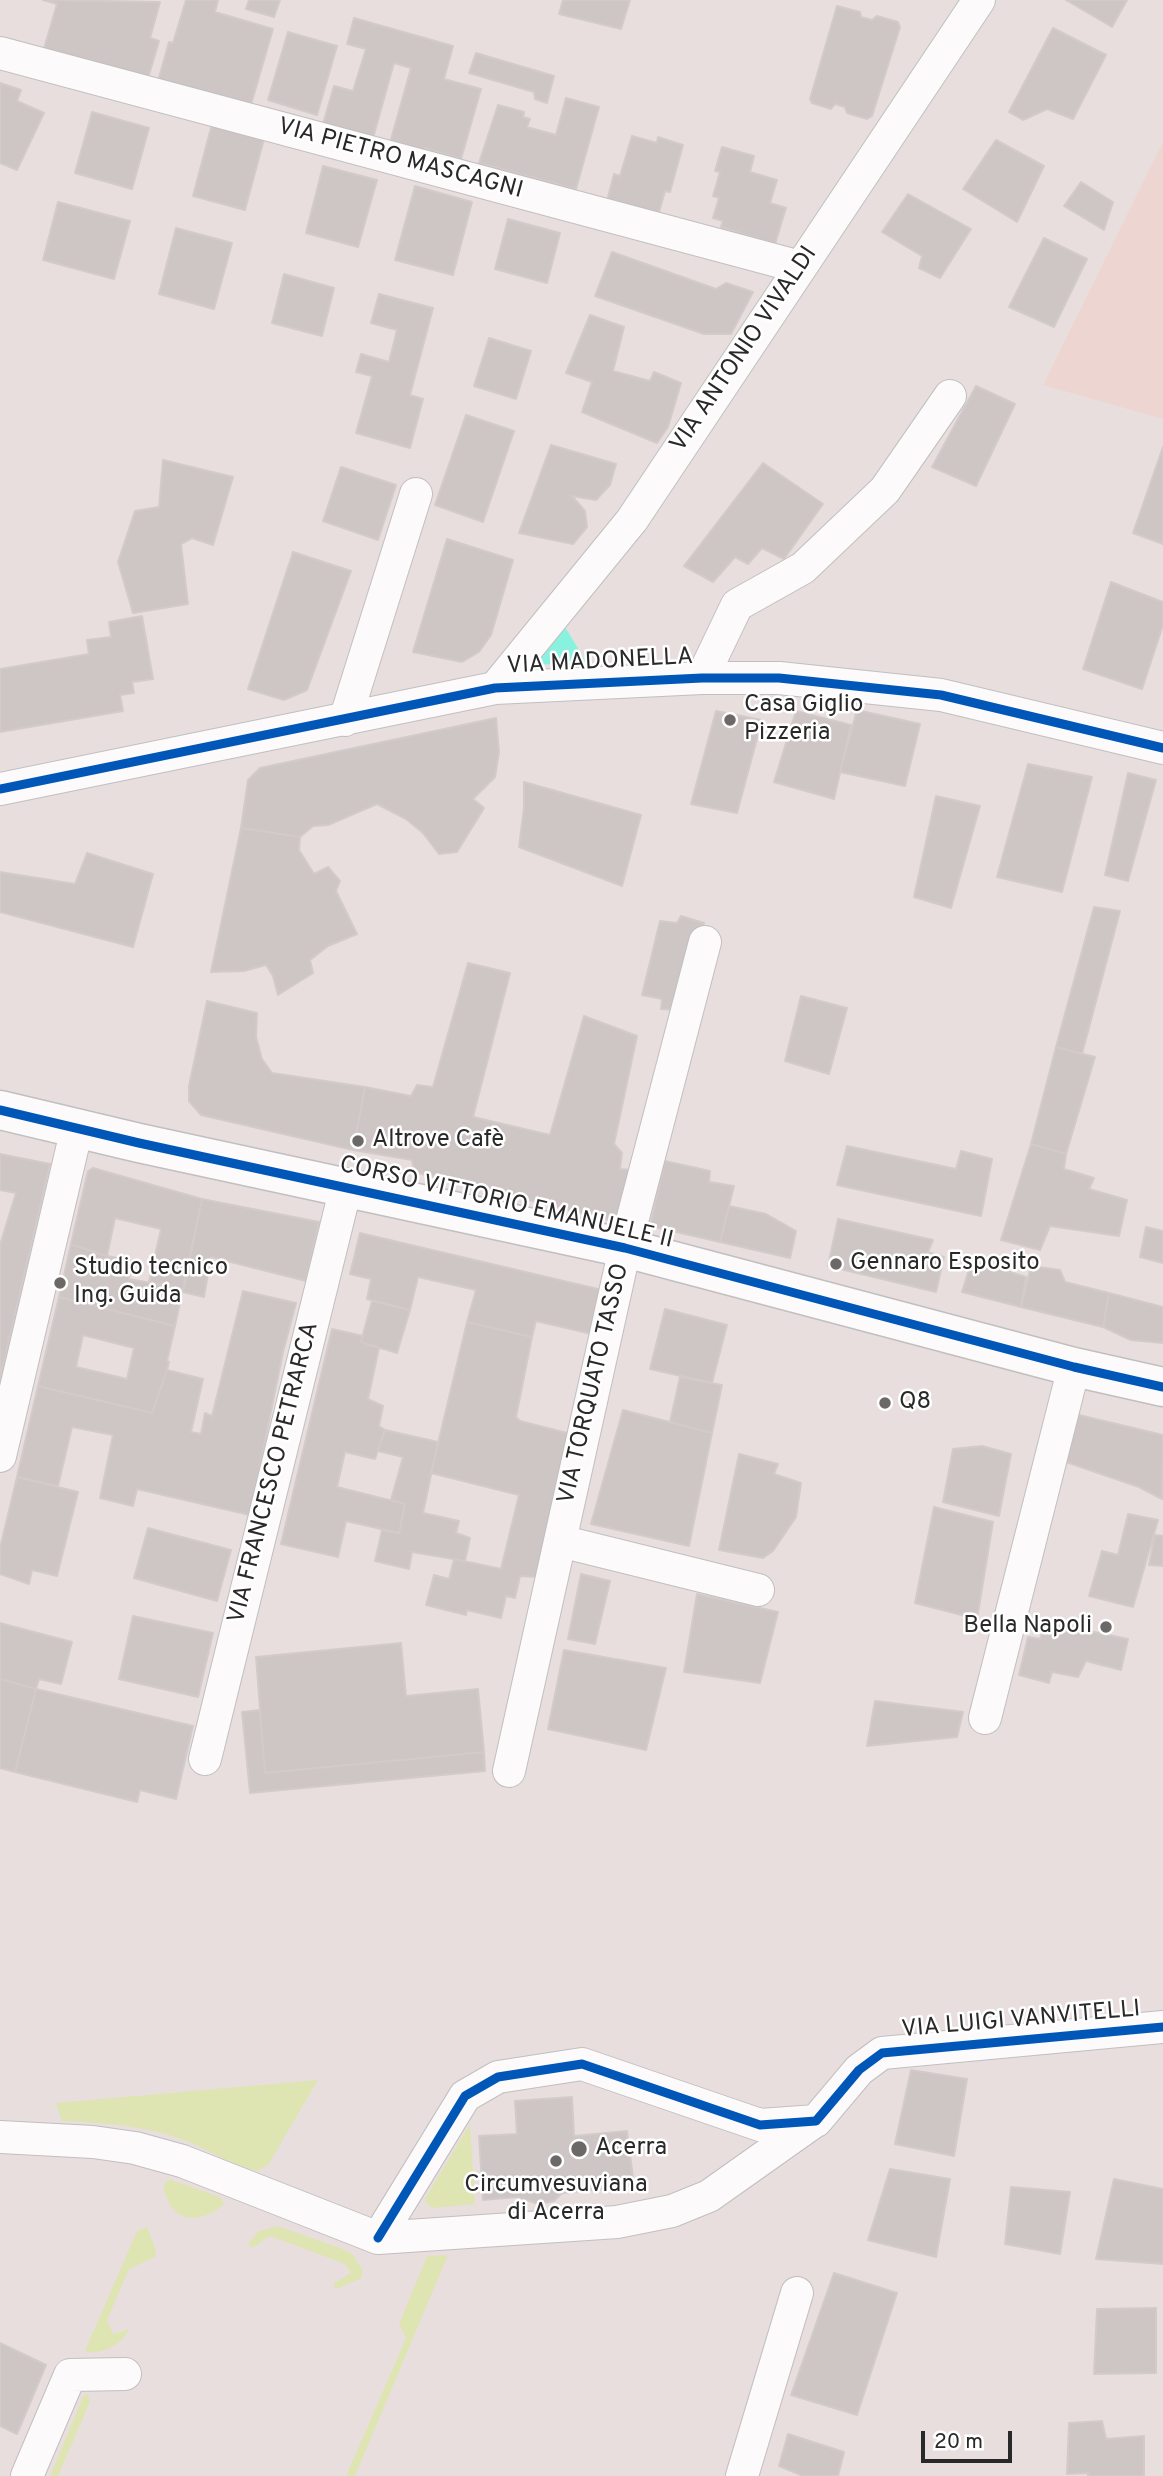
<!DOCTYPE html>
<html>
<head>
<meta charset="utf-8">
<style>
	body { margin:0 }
	#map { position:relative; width:1163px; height:2476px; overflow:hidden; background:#e8dede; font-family:Overpass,sans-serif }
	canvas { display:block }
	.scale { position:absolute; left:921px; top:2431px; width:91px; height:32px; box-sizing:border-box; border:4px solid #292929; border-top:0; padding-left:9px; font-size:21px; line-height:24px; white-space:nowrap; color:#292929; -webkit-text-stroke:5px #fff; paint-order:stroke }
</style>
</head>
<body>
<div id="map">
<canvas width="1163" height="2476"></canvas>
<div class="scale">20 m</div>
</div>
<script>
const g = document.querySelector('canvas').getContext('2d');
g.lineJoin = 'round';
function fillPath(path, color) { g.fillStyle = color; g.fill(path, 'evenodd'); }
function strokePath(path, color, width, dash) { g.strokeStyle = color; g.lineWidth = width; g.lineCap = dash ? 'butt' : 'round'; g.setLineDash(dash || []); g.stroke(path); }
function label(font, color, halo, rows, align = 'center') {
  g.font = font + ' Overpass,sans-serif'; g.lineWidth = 5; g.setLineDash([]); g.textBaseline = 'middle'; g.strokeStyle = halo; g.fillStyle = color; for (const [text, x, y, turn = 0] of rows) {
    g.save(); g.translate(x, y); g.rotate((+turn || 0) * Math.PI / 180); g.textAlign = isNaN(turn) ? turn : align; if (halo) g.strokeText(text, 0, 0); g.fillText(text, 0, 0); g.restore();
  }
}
fillPath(new Path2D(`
	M 1163,142 L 1163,419 L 1043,385 Z`), '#edd6d1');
fillPath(new Path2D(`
	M 318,2080 L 268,2165 L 257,2171 C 231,2165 206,2148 181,2139 C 142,2125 103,2123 62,2121 L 56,2103 Z
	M 470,2124 L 475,2204 L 432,2208 L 425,2202 L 426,2197 Z
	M 171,2180 L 220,2197 L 224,2204 C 211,2217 186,2225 173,2209 C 168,2203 166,2195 163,2188 L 166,2181 Z
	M 278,2226 L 348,2251 L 354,2256 L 363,2271 L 361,2278 L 335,2290 L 334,2283 L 351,2273 L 345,2264 L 270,2236 L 252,2248 L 248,2244 L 259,2231 Z
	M 147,2227 L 156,2251 L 155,2257 L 129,2269 L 107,2320 L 113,2334 L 129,2329 C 123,2344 101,2356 85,2351 L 137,2231 Z
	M 448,2255 L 355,2476 L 346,2476 L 406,2338 L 399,2324 L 427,2256 Z
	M 88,2394 L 90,2402 L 58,2476 L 50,2476 L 83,2397 Z`), '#dee5b3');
fillPath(new Path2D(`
	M 562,622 L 588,665 L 533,664 Z`), '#89f2df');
const building = new Path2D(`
	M 43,0 L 160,2 L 150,38 L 159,41 L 147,82 L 43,52 L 57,4 Z
	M 186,0 L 218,0 L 215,12 L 273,29 L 250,108 L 158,81 L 169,42 L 173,43 Z
	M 249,0 L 280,0 L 274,17 L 246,9 Z
	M 563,0 L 630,0 L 621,29 L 559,14 Z
	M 1066,0 L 1127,0 L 1112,27 Z
	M 837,6 L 860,12 L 861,17 L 872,20 L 877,16 L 898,22 L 900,27 L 872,116 L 867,119 L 847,113 L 845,107 L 835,104 L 831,109 L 812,103 L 810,99 Z
	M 354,18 L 453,46 L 444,79 L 481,89 L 461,159 L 425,148 L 424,153 L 390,143 L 411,68 L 394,63 L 373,138 L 323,124 L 334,86 L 353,91 L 366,49 L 347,44 Z
	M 1053,28 L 1106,55 L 1073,119 L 1047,109 L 1023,120 L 1009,112 Z
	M 288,32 L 337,46 L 317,115 L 268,100 Z
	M 476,53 L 554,76 L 547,103 L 535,99 L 534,92 L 469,73 Z
	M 0,83 L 21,90 L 17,101 L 44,113 L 17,170 L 0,163 Z
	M 566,98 L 599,107 L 576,189 L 479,163 L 498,105 L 524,112 L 523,117 L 530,119 L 527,127 L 556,135 Z
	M 92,112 L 149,128 L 132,189 L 75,173 Z
	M 212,124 L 264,139 L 245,210 L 193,196 Z
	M 632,136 L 657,143 L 658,137 L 683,145 L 670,192 L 665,191 L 658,216 L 607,201 L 614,174 L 620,176 Z
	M 996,140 L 1044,166 L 1017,222 L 963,189 Z
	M 722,147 L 754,156 L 750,172 L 777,180 L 770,203 L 786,208 L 775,244 L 721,227 L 723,221 L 713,218 L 719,198 L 713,196 L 720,172 L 715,171 Z
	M 323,166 L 377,180 L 358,247 L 306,233 Z
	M 1081,182 L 1113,202 L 1104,230 L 1064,206 Z
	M 415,186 L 472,202 L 453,275 L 395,260 Z
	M 908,194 L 971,229 L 940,278 L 919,268 L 922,256 L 882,232 Z
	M 58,202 L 130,221 L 114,279 L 43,260 Z
	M 508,219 L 560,233 L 547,283 L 495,269 Z
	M 176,228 L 232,243 L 214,309 L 159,294 Z
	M 1044,238 L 1087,259 L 1054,327 L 1009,307 Z
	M 612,252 L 716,289 L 726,283 L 753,292 L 731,334 L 704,334 L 595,296 Z
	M 284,274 L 334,288 L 322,336 L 272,323 Z
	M 379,294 L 433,308 L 410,395 L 423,399 L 410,448 L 356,433 L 372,376 L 356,372 L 361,354 L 389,362 L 397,330 L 371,323 Z
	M 590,315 L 624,327 L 613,371 L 650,381 L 654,372 L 681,383 L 668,427 L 657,443 L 582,412 L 592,382 L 566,373 Z
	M 489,338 L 531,351 L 516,399 L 474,386 Z
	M 976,386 L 1015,404 L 976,486 L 932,467 Z
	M 466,415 L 514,431 L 483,522 L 435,505 Z
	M 551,445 L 616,464 L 610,485 L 596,500 L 572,496 L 585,511 L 587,527 L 573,544 L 519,533 Z
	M 1163,447 L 1163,544 L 1133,533 Z
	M 163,460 L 233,477 L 213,545 L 192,538 L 181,544 L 188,604 L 133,613 L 118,562 L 135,511 L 159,507 Z
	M 763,463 L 823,504 L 784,559 L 762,548 L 748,564 L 735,557 L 713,582 L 684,566 Z
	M 341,467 L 396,485 L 378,540 L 323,521 Z
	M 447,539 L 513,560 L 491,635 L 479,652 L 462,662 L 413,652 Z
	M 293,552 L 351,571 L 307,690 L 284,700 L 248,689 Z
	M 1111,582 L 1163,602 L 1163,625 L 1142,689 L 1083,669 Z
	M 142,616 L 153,679 L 132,682 L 134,693 L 120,695 L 123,711 L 0,732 L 0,669 L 89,654 L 87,640 L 111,637 L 109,622 Z
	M 857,710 L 920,724 L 905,786 L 840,772 Z
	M 716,711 L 762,720 L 737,813 L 691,804 Z
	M 796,711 L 851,725 L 834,799 L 774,782 Z
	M 496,718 L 499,752 L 495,777 L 473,799 L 484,808 L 457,852 L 439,854 L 423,833 L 406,819 L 377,804 L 328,825 L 313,826 L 300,837 L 241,828 L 248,780 L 260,768 Z
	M 1028,764 L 1092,777 L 1062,892 L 997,877 Z
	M 1128,773 L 1156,780 L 1128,881 L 1105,875 Z
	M 524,782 L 641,815 L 622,886 L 519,847 L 524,807 Z
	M 936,796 L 980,806 L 951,908 L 914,897 Z
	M 241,828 L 300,837 L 299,850 L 314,874 L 328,867 L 340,881 L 336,891 L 357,934 L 328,946 L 310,960 L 313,973 L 278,995 L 273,976 L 266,965 L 244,971 L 211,972 Z
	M 87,853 L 153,874 L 133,947 L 0,912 L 0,872 L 75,884 Z
	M 1094,907 L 1120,911 L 1082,1054 L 1056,1047 Z
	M 681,916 L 704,923 L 681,1010 L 661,1009 L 662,999 L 642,995 L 660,921 L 677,923 Z
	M 468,963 L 510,973 L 473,1117 L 550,1135 L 584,1016 L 637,1036 L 614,1144 L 622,1153 L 620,1169 L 640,1171 L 626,1224 L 414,1172 L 412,1160 L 353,1150 L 365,1087 L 411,1096 L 417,1085 L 433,1087 Z
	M 801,996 L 847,1008 L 829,1074 L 785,1061 Z
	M 207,1001 L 257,1013 L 256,1037 L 262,1059 L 272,1073 L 365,1087 L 353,1150 L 201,1115 L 189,1101 L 189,1086 Z
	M 1056,1047 L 1095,1057 L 1066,1154 L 1031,1144 Z
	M 1031,1144 L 1066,1154 L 1064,1169 L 1094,1178 L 1089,1189 L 1127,1200 L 1119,1236 L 1050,1226 L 1040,1250 L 1001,1240 Z
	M 847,1146 L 956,1169 L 961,1151 L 992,1159 L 981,1216 L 837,1185 Z
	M 0,1154 L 50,1164 L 0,1379 L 0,1245 L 16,1193 L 0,1190 Z
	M 665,1161 L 710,1171 L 709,1182 L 734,1186 L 720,1242 L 650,1226 Z
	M 93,1168 L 202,1199 L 183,1289 L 149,1282 L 161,1229 L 115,1218 L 107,1256 L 71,1244 L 88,1171 Z
	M 202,1199 L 319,1222 L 306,1281 L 211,1257 L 204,1297 L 183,1292 Z
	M 729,1206 L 766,1214 L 796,1231 L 790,1258 L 720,1242 Z
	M 838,1219 L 933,1240 L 928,1252 L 944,1257 L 936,1292 L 828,1266 Z
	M 1146,1227 L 1163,1231 L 1163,1263 L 1140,1257 Z
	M 360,1233 L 602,1290 L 592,1334 L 536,1321 L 532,1337 L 467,1322 L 476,1290 L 418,1277 L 410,1310 L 367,1299 L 371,1279 L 350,1274 Z
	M 71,1244 L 107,1256 L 133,1261 L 129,1279 L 183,1289 L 175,1326 L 59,1297 Z
	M 972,1260 L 1026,1277 L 1021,1307 L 962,1292 Z
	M 1031,1266 L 1060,1270 L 1065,1282 L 1109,1293 L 1103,1327 L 1021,1307 Z
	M 243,1291 L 296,1303 L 283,1352 L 250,1515 L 137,1489 L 133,1506 L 100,1498 L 113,1435 L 72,1427 L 58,1486 L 17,1477 L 38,1386 L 152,1413 L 167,1370 L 203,1379 L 191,1432 L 201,1434 L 205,1413 L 212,1416 Z
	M 1109,1293 L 1163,1307 L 1163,1343 L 1131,1340 L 1103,1327 Z
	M 59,1297 L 175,1326 L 167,1361 L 169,1362 L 167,1370 L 152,1413 L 38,1386 ZM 83,1335 L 134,1348 L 127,1379 L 76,1367 Z
	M 372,1301 L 410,1310 L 397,1353 L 361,1342 Z
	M 665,1309 L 727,1325 L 712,1383 L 650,1369 Z
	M 467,1322 L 532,1337 L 516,1417 L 520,1421 L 571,1434 L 536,1577 L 520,1576 L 515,1598 L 506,1596 L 501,1618 L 467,1610 L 466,1615 L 426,1605 L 434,1575 L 449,1579 L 454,1559 L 501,1569 L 519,1495 L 431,1473 Z
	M 332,1329 L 363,1336 L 361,1342 L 379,1348 L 368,1399 L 383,1406 L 379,1426 L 385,1430 L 375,1459 L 345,1452 L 337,1487 L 405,1504 L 399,1533 L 346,1521 L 338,1557 L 281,1544 Z
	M 680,1377 L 722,1385 L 712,1433 L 670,1422 Z
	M 623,1410 L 712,1433 L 689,1546 L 591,1524 Z
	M 1079,1415 L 1163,1435 L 1162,1499 L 1139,1487 L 1066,1462 Z
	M 385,1430 L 438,1442 L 423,1513 L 459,1521 L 456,1533 L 470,1538 L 465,1561 L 412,1552 L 409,1569 L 375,1561 L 382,1530 L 399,1533 L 405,1504 L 391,1500 L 403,1457 L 378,1451 Z
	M 982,1446 L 1011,1454 L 999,1516 L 943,1502 L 953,1449 Z
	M 739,1454 L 778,1464 L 774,1474 L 801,1483 L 796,1517 L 773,1551 L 763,1558 L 719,1550 Z
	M 17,1477 L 78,1492 L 57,1576 L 32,1570 L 29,1584 L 0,1574 L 0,1548 Z
	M 934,1507 L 993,1522 L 977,1619 L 915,1603 Z
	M 1128,1514 L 1158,1520 L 1133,1607 L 1089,1596 L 1102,1551 L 1118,1555 Z
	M 148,1528 L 231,1550 L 217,1601 L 134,1578 Z
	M 1155,1535 L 1163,1536 L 1163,1566 L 1149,1565 Z
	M 581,1574 L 610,1581 L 595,1644 L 568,1639 Z
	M 697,1594 L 778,1612 L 760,1683 L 684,1672 Z
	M 133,1616 L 213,1633 L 198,1697 L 119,1679 Z
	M 1046,1622 L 1128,1639 L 1121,1670 L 1086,1661 L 1078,1677 L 1052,1672 L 1049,1683 L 1019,1675 L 1028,1637 L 1040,1639 Z
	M 0,1623 L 72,1642 L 61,1684 L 39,1679 L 36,1689 L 0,1679 Z
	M 401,1643 L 406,1696 L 478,1689 L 484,1752 L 265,1773 L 256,1657 Z
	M 564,1650 L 666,1668 L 646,1750 L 548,1729 Z
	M 0,1679 L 36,1689 L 15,1772 L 0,1768 Z
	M 36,1689 L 193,1726 L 176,1799 L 140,1790 L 137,1802 L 15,1772 Z
	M 875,1701 L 963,1712 L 957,1737 L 867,1746 Z
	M 260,1710 L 265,1773 L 484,1752 L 485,1771 L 250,1793 L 242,1712 Z
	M 911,2070 L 967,2079 L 954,2156 L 895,2144 Z
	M 572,2097 L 574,2136 L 627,2131 L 634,2186 L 562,2193 L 554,2201 L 538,2204 L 518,2197 L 483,2200 L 479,2136 L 517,2134 L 515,2101 Z
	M 890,2169 L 950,2179 L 936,2257 L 868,2240 Z
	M 1114,2179 L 1163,2189 L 1163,2264 L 1096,2259 Z
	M 1011,2187 L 1070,2192 L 1060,2254 L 1005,2244 Z
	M 834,2273 L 897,2293 L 857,2415 L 791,2395 Z
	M 1156,2308 L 1156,2373 L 1094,2374 L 1097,2309 Z
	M 0,2343 L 46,2365 L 17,2434 L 0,2426 Z
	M 1102,2421 L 1106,2439 L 1144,2436 L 1144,2476 L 1088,2476 L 1088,2473 L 1067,2474 L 1069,2423 Z
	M 788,2434 L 844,2452 L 838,2476 L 803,2476 L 779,2466 Z`);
fillPath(building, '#cdc6c5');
strokePath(building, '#d3cbca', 2);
const street = new Path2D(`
	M 0,53 L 800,267
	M 702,678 L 737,605 L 803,568 L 885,490 L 950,396
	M 495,688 L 632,520 L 979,0
	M 345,720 L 416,494
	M 0,789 L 495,688 L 702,678 L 779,678 L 941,695 L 1163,748
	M 0,1456 L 77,1128
	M 560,1541 L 758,1590
	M 985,1718 L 1074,1367
	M 205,1759 L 346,1187
	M 509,1771 L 625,1248 L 705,942
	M 0,2137 L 93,2142 L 135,2148 L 182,2161 L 378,2238 L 617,2222 L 672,2211 L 709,2196 L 815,2121
	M 378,2238 L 465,2096 L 498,2077 L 582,2064 L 760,2125 L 816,2121 L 859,2070 L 882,2053 L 1163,2027
	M 27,2476 L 70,2375 L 125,2374
	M 742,2476 L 797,2293`);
const secondary = new Path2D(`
	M 0,1110 L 139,1143 L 625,1248 L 1074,1367 L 1163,1387`);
strokePath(street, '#c1bfc0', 34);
strokePath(secondary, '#c1bfc0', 41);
strokePath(street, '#fcfafa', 32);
strokePath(secondary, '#fcfafa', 38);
strokePath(new Path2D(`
	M 0,789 L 495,688 L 702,678 L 779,678 L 941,695 L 1163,748
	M 0,1110 L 139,1143 L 625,1248 L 1074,1367 L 1163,1387
	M 378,2238 L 465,2096 L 498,2077 L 582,2064 L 760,2125 L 816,2121 L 859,2070 L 882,2053 L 1163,2027`), '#0057b8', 9);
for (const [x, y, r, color] of [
	[730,720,7,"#6c6868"],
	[358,1141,7,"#6c6868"],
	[836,1264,7,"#6c6868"],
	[60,1283,7,"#6c6868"],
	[885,1403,7,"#6c6868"],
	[1106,1627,7,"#6c6868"],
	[579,2149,9,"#6c6868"],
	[556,2161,7,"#6c6868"]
]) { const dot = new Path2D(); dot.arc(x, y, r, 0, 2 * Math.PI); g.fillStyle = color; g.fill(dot); strokePath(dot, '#fff', 2.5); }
label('24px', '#292929', '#fff', [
	["VIA PIETRO MASCAGNI",400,160,15],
	["VIA ANTONIO VIVALDI",745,350,-56],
	["VIA MADONELLA",600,663,-3],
	["CORSO VITTORIO EMANUELE II",506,1204,13],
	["VIA TORQUATO TASSO",595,1384,-77],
	["VIA FRANCESCO PETRARCA",275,1473,-76],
	["VIA LUIGI VANVITELLI",1021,2021,-5]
]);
label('24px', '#292929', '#fff', [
	["Casa Giglio",744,706],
	["Pizzeria",744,734],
	["Altrove Cafè",372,1141],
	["Gennaro Esposito",850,1264],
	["Studio tecnico",74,1269],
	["Ing. Guida",74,1297],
	["Q8",899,1403],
	["Bella Napoli",1092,1627,"right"],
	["Acerra",595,2149],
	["Circumvesuviana",556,2186,"center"],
	["di Acerra",556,2214,"center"]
], 'left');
</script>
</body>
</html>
